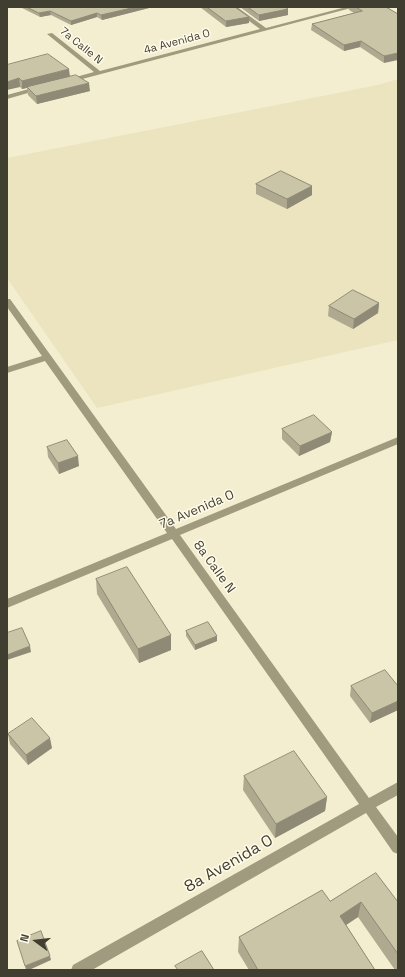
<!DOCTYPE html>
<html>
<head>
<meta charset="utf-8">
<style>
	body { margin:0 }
	#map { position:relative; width:405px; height:977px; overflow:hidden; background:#f4eed0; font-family:"Space Grotesk",sans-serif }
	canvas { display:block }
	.frame { position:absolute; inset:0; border:8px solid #403d31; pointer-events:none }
	.north { position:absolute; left:16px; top:921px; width:40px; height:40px; -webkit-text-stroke:3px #fffbe9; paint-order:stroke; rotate:285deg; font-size:11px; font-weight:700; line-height:16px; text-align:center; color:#403d31 }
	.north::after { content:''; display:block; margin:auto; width:14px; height:18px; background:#403d31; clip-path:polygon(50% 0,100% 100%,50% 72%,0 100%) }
</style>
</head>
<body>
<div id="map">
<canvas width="405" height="977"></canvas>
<div class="frame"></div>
<div class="north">N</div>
</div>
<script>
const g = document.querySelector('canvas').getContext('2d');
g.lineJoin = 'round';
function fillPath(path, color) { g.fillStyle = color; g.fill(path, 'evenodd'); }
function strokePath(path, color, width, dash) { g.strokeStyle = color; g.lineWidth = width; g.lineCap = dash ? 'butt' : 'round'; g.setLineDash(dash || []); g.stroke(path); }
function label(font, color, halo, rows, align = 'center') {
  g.font = font + ' "Space Grotesk",sans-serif'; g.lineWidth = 3; g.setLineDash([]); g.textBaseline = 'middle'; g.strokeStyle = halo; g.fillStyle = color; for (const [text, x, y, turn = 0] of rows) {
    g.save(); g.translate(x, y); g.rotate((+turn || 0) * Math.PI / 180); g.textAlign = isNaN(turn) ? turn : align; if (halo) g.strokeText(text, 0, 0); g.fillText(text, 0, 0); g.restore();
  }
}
fillPath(new Path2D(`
	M 398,79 L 398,340 L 97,408 L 7,278 L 7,158 L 378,85 Z`), '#ece3bf');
fillPath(new Path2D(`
	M 230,7 L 237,7 L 266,28 L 346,7 L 355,7 L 67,83 L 65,82 L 65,80 L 94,72 L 47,34 L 52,33 L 100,71 L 260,29 Z
	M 40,86 L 42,87 L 42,89 L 7,99 L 7,95 Z
	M 7,299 L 10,299 L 176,529 L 398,437 L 398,444 L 180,535 L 369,798 L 398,782 L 398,795 L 376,807 L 398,837 L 398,854 L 393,852 L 366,813 L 92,970 L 71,970 L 73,965 L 359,804 L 172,539 L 7,608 L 7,599 L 167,533 L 45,361 L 7,373 L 7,367 L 42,356 L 7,307 Z`), '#a09a7e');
fillPath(new Path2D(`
	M 20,7 L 153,7 L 102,20 L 97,17 L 71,25 L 51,15 L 40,17 Z
	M 200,7 L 235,7 L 249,23 L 226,27 Z
	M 240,7 L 285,7 L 288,15 L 259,21 Z
	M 349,7 L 386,7 L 398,14 L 384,63 L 360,47 L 344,51 L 311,30 L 312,24 L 354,13 L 349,10 Z
	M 7,65 L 70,76 L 90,91 L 37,104 L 28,95 L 27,88 L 22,89 L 20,87 Z
	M 256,184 L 312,186 L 312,195 L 287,209 L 256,194 Z
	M 379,303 L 378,313 L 353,329 L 328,316 L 329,306 Z
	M 282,429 L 332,432 L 330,442 L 299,456 L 282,439 Z
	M 47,447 L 79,466 L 59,474 L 48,457 Z
	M 96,579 L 171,635 L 171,650 L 139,663 L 97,594 Z
	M 186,631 L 217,641 L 195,650 L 186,636 Z
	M 351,686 L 398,686 L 398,710 L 370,723 L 350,696 Z
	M 8,734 L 52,748 L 28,765 L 10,744 Z
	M 244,776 L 327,797 L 325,811 L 275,838 L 243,790 Z
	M 330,901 L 398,902 L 398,970 L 395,970 L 358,917 L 346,925 L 375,970 L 249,970 L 238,952 L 239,937 Z`), '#afa990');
fillPath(new Path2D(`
	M 136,7 L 153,7 L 102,20 L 101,15 Z
	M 288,9 L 288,15 L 259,21 L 259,15 Z
	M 50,11 L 51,15 L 40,17 L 39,13 Z
	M 97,13 L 97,17 L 71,25 L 71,21 Z
	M 249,17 L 249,23 L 226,27 L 226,21 Z
	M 361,41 L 360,47 L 344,51 L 344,45 Z
	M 398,53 L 398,60 L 384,63 L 384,56 Z
	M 69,69 L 70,77 L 22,89 L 22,81 Z
	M 19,78 L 20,87 L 7,90 L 7,82 Z
	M 89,83 L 90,91 L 37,104 L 36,96 Z
	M 312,186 L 312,195 L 287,209 L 287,199 Z
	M 379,303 L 378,313 L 353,329 L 354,319 Z
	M 332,432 L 330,442 L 299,456 L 300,446 Z
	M 78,456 L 79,466 L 59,474 L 58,463 Z
	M 171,635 L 171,650 L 139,663 L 138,649 Z
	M 217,636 L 217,641 L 195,650 L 195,645 Z
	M 30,646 L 31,652 L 7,660 L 7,655 Z
	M 398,701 L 398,710 L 370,723 L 372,713 Z
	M 50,738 L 52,748 L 28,765 L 26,755 Z
	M 327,797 L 325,811 L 275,838 L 276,824 Z
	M 361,902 L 358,917 L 337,931 L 340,916 Z
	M 50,956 L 51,960 L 29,970 L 26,970 L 25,966 Z`), '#8e8a76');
const building = new Path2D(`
	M 27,7 L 136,7 L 101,15 L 97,13 L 71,21 L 50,11 L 39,13 Z
	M 207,7 L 235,7 L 249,17 L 226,21 Z
	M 248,7 L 285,7 L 288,9 L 259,15 Z
	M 356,7 L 386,7 L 398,14 L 398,53 L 384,56 L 361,41 L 344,45 L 312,24 L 362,11 Z
	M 48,54 L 69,69 L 22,81 L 19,78 L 7,82 L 7,65 Z
	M 76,75 L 89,83 L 36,96 L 27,87 Z
	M 281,171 L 312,186 L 287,199 L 256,184 Z
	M 353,290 L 379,303 L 354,319 L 329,306 Z
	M 314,415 L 332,432 L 300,446 L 282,429 Z
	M 67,440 L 78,456 L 58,463 L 47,447 Z
	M 127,567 L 171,635 L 138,649 L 96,579 Z
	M 208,622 L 217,636 L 195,645 L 186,631 Z
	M 22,628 L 30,646 L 7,655 L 7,633 Z
	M 385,670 L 398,686 L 398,701 L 372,713 L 351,686 Z
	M 32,718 L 50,738 L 26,755 L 8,734 Z
	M 294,751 L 327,797 L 276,824 L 244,776 Z
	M 376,873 L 398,902 L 398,954 L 361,902 L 340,916 L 375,970 L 258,970 L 239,937 L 322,890 L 330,901 Z
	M 41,931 L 50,956 L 25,966 L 17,941 Z
	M 202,951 L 214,970 L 178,970 L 175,966 Z`);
fillPath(building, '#cbc5a8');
strokePath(building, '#8e8a76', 1);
label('11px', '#403d31', '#fffbe9', [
	["4a Avenida O",177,42,-15],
	["7a Calle N",81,46,39]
]);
label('13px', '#403d31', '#fffbe9', [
	["7a Avenida O",197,510,-23],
	["8a Calle N",214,567,54]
]);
label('16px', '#403d31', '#fffbe9', [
	["8a Avenida O",229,864,-30]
]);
</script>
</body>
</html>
